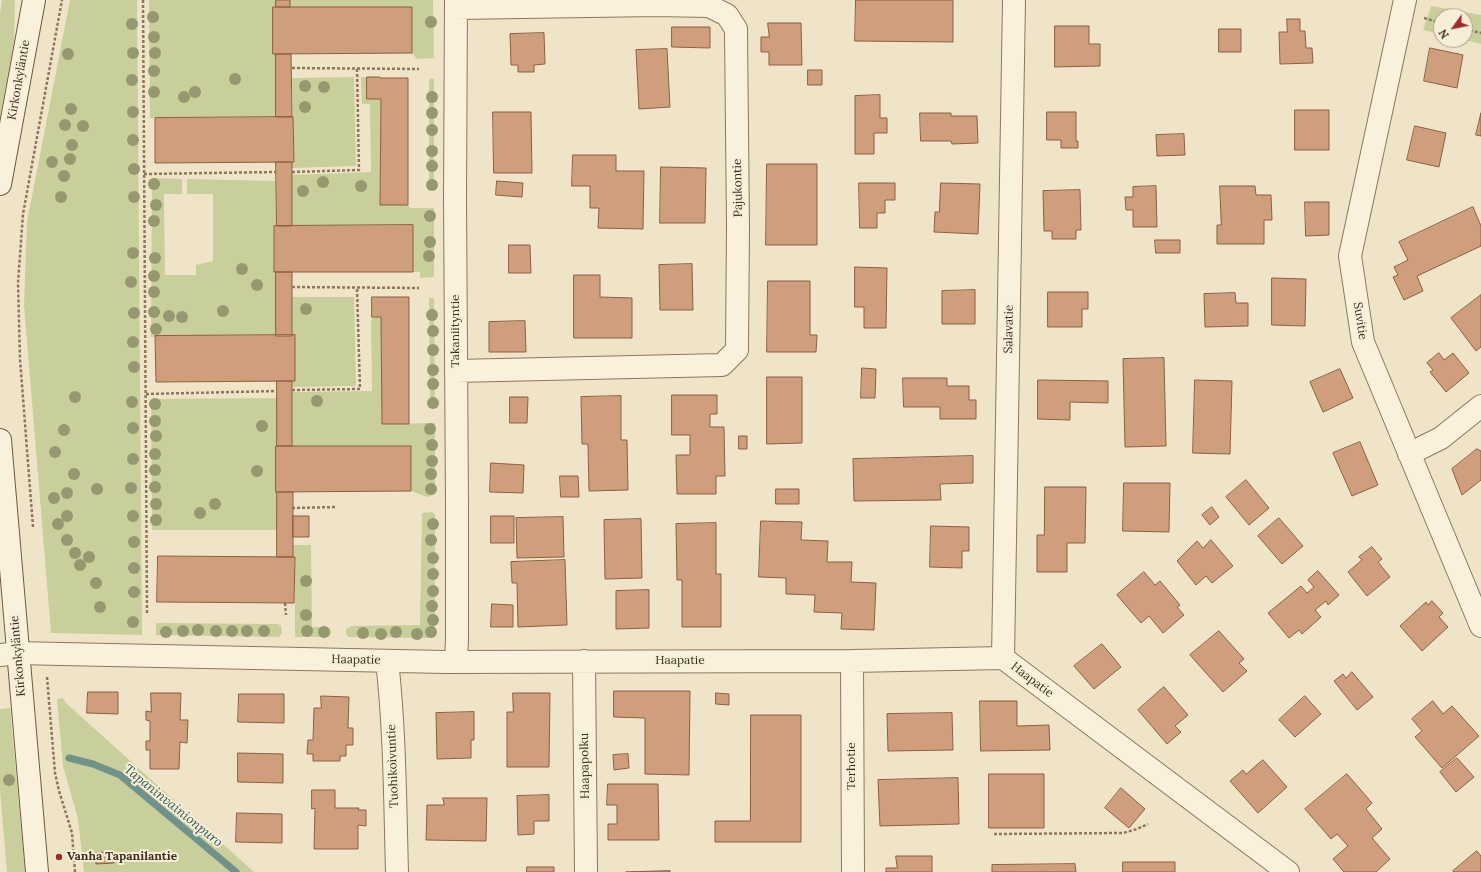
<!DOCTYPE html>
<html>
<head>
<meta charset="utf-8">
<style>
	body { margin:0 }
	#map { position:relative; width:1481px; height:872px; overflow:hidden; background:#f0e4c8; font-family:Lora,serif }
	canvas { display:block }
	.north { position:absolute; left:1433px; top:8px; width:40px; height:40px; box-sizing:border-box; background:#f7eed8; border:1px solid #ada18e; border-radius:50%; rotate:237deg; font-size:11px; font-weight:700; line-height:16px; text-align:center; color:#3d2e20 }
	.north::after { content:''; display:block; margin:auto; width:14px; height:18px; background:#9e2a2b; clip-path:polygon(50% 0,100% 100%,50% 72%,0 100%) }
</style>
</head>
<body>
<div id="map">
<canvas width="1481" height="872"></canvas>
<div class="north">N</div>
</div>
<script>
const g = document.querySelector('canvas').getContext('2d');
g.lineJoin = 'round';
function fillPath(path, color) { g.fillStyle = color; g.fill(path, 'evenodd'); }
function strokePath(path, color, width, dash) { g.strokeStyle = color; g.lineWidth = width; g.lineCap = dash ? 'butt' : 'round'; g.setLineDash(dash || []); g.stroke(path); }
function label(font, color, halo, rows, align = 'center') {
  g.font = font + ' Lora,serif'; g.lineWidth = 4; g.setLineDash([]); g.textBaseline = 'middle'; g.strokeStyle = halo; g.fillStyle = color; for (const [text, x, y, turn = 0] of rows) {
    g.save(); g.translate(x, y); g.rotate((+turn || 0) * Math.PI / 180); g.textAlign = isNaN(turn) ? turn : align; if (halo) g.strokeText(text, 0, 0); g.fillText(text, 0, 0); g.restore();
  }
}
fillPath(new Path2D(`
	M 2,0 L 15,0 L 14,40 L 0,117 L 0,13 Z
	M 70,0 L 137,0 L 142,635 L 51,633 L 24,305 L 27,222 Z
	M 149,0 L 276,0 L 276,7 L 273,8 L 273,54 L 276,54 L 276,117 L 150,118 Z
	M 290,0 L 433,0 L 434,58 L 417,59 L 412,53 L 412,7 L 290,7 Z
	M 1431,6 L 1481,15 L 1481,44 L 1465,40 L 1465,16 L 1441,16 L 1441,34 L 1423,30 Z
	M 354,77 L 356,166 L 292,168 L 292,162 L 294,162 L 292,78 Z
	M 361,77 L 367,77 L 367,99 L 381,99 L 380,204 L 408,205 L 410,208 L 434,208 L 434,277 L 420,278 L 420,272 L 413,272 L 413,225 L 292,226 L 292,175 L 371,172 L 370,104 L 362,104 Z
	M 431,78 L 434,79 L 434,190 L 429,187 L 429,81 Z
	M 152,178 L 182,179 L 182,194 L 164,194 L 165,275 L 196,275 L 196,265 L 213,261 L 213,194 L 187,194 L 187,179 L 276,181 L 277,226 L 274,226 L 274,272 L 276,272 L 276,336 L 151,337 Z
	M 292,297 L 354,297 L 356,386 L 292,387 L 292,381 L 295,381 L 295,336 L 292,336 Z
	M 429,298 L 434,298 L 435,407 L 430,404 Z
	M 372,317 L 381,317 L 382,424 L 435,423 L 435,494 L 427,497 L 411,491 L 411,446 L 292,446 L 292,392 L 372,391 L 371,324 Z
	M 277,398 L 276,446 L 277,530 L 152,530 L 151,402 L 157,399 Z
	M 432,512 L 435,514 L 435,634 L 430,638 L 348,637 L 346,633 L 346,629 L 351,626 L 420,625 L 422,513 Z
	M 293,545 L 311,545 L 312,627 L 326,627 L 330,629 L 331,633 L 329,637 L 295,637 L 295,557 L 293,557 Z
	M 156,623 L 278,624 L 281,626 L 282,633 L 279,637 L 156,635 Z
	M 63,698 L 66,703 L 254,872 L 84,872 L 78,819 L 63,766 L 57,699 Z
	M 10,708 L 25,872 L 7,872 L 0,791 L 0,709 Z`), '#c9cf9b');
strokePath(new Path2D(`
	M 69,758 L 93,764 L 120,775 L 236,872`), '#6f938a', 7);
const building = new Path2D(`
	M 276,0 L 290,0 L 290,7 L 276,7 Z
	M 856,0 L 953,0 L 953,42 L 855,41 Z
	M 273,7 L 412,7 L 412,53 L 273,54 Z
	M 1287,19 L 1300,19 L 1300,31 L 1305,31 L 1306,48 L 1312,48 L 1313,63 L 1280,64 L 1279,32 L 1287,32 Z
	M 768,23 L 801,23 L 802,65 L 769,65 L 769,52 L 761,52 L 761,37 L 769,37 Z
	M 1055,26 L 1089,26 L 1089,44 L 1100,44 L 1100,66 L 1055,67 Z
	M 672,27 L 710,27 L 710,48 L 672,47 Z
	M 1219,29 L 1241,29 L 1241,52 L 1219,52 Z
	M 544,33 L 545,64 L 534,65 L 534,72 L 518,72 L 518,65 L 511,65 L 510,34 Z
	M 1430,48 L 1463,55 L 1457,88 L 1424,81 Z
	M 667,49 L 670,107 L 639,109 L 636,50 Z
	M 276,54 L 291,54 L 292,117 L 276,117 Z
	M 808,70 L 822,70 L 822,85 L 808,85 Z
	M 367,77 L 380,77 L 380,78 L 408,78 L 408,205 L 380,205 L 381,99 L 367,99 Z
	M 880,95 L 880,118 L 887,118 L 887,133 L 874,133 L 874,154 L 855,154 L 855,96 Z
	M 1295,110 L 1329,110 L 1329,150 L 1295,150 Z
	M 493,112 L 531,112 L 532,173 L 494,173 Z
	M 1047,112 L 1076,112 L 1076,141 L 1078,141 L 1078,148 L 1061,148 L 1061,140 L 1047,140 Z
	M 920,113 L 951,113 L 951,116 L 977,116 L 978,143 L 952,144 L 951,141 L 921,141 Z
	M 1481,113 L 1481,136 L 1476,135 Z
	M 293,117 L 294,162 L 155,163 L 155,118 Z
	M 1415,126 L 1446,133 L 1439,167 L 1407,160 Z
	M 1184,134 L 1185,155 L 1157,156 L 1156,135 Z
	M 573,155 L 616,155 L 616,171 L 644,171 L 643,229 L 598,228 L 599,208 L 590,208 L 590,186 L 572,186 Z
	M 276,162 L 292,162 L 292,226 L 277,226 Z
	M 767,164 L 817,164 L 817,245 L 766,245 Z
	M 661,167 L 706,168 L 705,223 L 660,223 Z
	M 497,181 L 523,183 L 522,197 L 496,195 Z
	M 859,183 L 895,183 L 895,200 L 885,200 L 885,213 L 877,213 L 877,228 L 860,228 Z
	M 941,183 L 980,184 L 978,234 L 934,232 L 935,212 L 939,212 Z
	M 1156,186 L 1157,227 L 1133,227 L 1133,210 L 1126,210 L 1125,197 L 1133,197 L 1133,187 Z
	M 1220,186 L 1255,186 L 1256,195 L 1271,195 L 1272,220 L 1264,220 L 1264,244 L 1217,244 L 1217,225 L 1221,225 Z
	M 1080,190 L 1081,230 L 1076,230 L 1076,239 L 1052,239 L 1052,231 L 1044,231 L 1043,191 Z
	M 1305,202 L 1329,202 L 1329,235 L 1306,236 Z
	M 1473,207 L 1481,226 L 1481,246 L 1417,276 L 1423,291 L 1404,300 L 1393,277 L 1398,275 L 1394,267 L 1408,260 L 1399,242 Z
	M 413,225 L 413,272 L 274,272 L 274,226 Z
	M 1155,240 L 1180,240 L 1180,253 L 1156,253 Z
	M 509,245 L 530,245 L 531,273 L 509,273 Z
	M 692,264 L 693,310 L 660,310 L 659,265 Z
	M 855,267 L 887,268 L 886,328 L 864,328 L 864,307 L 855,307 Z
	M 276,272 L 292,272 L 292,336 L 276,336 Z
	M 574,275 L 600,275 L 600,297 L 632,298 L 632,338 L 574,338 Z
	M 1272,278 L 1306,279 L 1305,326 L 1272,325 Z
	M 768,281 L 810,281 L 810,335 L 817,335 L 816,352 L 767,352 Z
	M 975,290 L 975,324 L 942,324 L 942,291 Z
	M 1048,292 L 1088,292 L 1088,309 L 1082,309 L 1082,327 L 1048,327 Z
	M 1235,293 L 1236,303 L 1248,303 L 1248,326 L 1205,327 L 1204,294 Z
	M 1481,295 L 1481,347 L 1476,351 L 1451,318 Z
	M 372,297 L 409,297 L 409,424 L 382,424 L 381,317 L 372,317 Z
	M 525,321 L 526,352 L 489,352 L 489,322 Z
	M 295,335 L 295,381 L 156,382 L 155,336 Z
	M 1439,353 L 1444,360 L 1453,353 L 1469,373 L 1446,392 L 1430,372 L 1433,370 L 1427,363 Z
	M 1164,358 L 1166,446 L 1125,447 L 1123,359 Z
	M 862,368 L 876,369 L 875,398 L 861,398 Z
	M 1340,369 L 1353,398 L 1323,412 L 1310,382 Z
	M 767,377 L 802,377 L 802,443 L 767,444 Z
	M 903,378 L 947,378 L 947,386 L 969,386 L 969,400 L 976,400 L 976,419 L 940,419 L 940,407 L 904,407 Z
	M 1038,380 L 1108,381 L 1108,403 L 1070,402 L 1070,420 L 1038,419 Z
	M 1195,380 L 1232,381 L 1230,454 L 1193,453 Z
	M 277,381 L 292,381 L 292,446 L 277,446 Z
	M 672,395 L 717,395 L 717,414 L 710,414 L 710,427 L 724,427 L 725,476 L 716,476 L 716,494 L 677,494 L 676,455 L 690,455 L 690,435 L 672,435 Z
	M 621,396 L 621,440 L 627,440 L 628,490 L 589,491 L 588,444 L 582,444 L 581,397 Z
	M 510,397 L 528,397 L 527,423 L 510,423 Z
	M 739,436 L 747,436 L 747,449 L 739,449 Z
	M 1360,442 L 1378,485 L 1352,496 L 1333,453 Z
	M 276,446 L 411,446 L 411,491 L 276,492 Z
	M 1477,449 L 1481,451 L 1481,480 L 1462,495 L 1452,469 Z
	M 973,456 L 973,483 L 940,484 L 941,500 L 854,501 L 853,459 Z
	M 491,463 L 524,465 L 523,493 L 490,492 Z
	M 560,476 L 578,476 L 579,497 L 561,497 Z
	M 1246,480 L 1269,508 L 1249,525 L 1226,497 Z
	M 1124,483 L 1170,483 L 1169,532 L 1123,531 Z
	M 1045,487 L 1086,487 L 1085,543 L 1067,543 L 1067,572 L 1037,572 L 1037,535 L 1044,535 Z
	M 776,489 L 799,489 L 799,504 L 776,504 Z
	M 277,492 L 293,492 L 293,557 L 277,557 Z
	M 1212,507 L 1219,517 L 1210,525 L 1202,515 Z
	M 293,516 L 309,516 L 309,537 L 293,537 Z
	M 491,516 L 514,516 L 514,543 L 491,543 Z
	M 563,517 L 564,557 L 517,558 L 516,518 Z
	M 1279,518 L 1303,546 L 1282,564 L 1258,536 Z
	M 641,519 L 642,578 L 605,579 L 604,520 Z
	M 761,521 L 802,522 L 801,540 L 828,541 L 827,562 L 852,562 L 851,582 L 876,583 L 874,630 L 841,629 L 842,613 L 814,612 L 815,595 L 786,594 L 786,578 L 759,577 Z
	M 716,523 L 716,574 L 721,574 L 721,627 L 682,627 L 682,580 L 677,580 L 676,524 Z
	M 931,526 L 969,527 L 969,551 L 962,551 L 962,568 L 930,567 Z
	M 1211,540 L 1233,566 L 1212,583 L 1206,576 L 1196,585 L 1177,561 L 1197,541 L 1203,548 Z
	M 1372,547 L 1382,559 L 1378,562 L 1390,577 L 1367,596 L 1348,572 L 1362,560 L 1359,557 Z
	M 158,556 L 295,557 L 294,603 L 157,602 Z
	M 565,560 L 567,625 L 518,627 L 517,583 L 512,583 L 511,562 Z
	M 1318,571 L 1339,595 L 1328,605 L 1326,601 L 1315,610 L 1321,617 L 1302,634 L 1299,630 L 1289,638 L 1268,613 L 1301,586 L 1307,593 L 1314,587 L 1308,580 Z
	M 1144,572 L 1155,585 L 1160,581 L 1180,605 L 1177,607 L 1184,615 L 1163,633 L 1149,616 L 1141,623 L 1117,595 Z
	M 649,590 L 649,628 L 616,629 L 616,591 Z
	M 1432,601 L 1443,613 L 1439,617 L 1448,627 L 1422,651 L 1400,626 L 1426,602 L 1428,605 Z
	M 492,604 L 513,605 L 513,627 L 491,627 Z
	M 1219,631 L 1244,659 L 1239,663 L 1247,671 L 1223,692 L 1190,655 Z
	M 1102,644 L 1121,667 L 1094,689 L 1074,666 Z
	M 1352,672 L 1373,697 L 1357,710 L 1334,681 L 1343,674 L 1346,678 Z
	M 1164,687 L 1188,715 L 1175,726 L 1181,732 L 1167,744 L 1138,710 Z
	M 614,691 L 690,691 L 689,775 L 645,774 L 645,718 L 614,717 Z
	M 88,692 L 118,692 L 118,714 L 87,713 Z
	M 151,693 L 181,693 L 180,720 L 188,720 L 187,743 L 180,742 L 179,769 L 150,769 L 150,750 L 146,750 L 146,741 L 150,741 L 150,721 L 146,720 L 146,711 L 151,712 Z
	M 513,693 L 550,693 L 549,767 L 507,767 L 507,712 L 513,712 Z
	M 716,693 L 729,694 L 729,705 L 716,704 Z
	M 239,694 L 284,694 L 284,723 L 238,722 Z
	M 321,696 L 349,697 L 348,728 L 353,728 L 353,745 L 346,745 L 346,756 L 340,756 L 340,761 L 313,761 L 313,754 L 307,754 L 308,740 L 313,740 L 314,708 L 321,708 Z
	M 1305,696 L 1321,714 L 1295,737 L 1279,720 Z
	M 980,701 L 1017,701 L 1017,726 L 1049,725 L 1050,750 L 981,751 Z
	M 1433,701 L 1443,714 L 1452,706 L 1479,736 L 1442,768 L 1415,737 L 1422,731 L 1412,719 Z
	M 474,712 L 474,740 L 471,740 L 471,758 L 437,759 L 436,713 Z
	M 952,713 L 953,750 L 888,751 L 887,714 Z
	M 751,715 L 801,715 L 801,842 L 715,842 L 715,821 L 750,821 Z
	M 238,753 L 283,754 L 283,783 L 238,782 Z
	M 628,754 L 629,768 L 614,770 L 613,755 Z
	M 1457,758 L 1474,777 L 1456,792 L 1440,772 Z
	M 1263,760 L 1287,787 L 1258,813 L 1230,781 L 1243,770 L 1246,774 Z
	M 989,774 L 1044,774 L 1044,828 L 989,828 Z
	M 1347,774 L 1372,803 L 1366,809 L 1382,829 L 1372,838 L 1390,859 L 1376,872 L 1344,872 L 1333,859 L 1348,846 L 1337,834 L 1331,839 L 1305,809 Z
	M 958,778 L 959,824 L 880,826 L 878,780 Z
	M 608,784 L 658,784 L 659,840 L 608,840 L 608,824 L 617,824 L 617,805 L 607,805 Z
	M 1121,788 L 1145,809 L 1129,828 L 1105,808 Z
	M 312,790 L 335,790 L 335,808 L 359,808 L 358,810 L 366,810 L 366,826 L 358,825 L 358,849 L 314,849 L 315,808 L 312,809 Z
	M 549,795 L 549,821 L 534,821 L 534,834 L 518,835 L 517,796 Z
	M 443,798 L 487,798 L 486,841 L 426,840 L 427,805 L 444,805 Z
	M 237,813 L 282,814 L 282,843 L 236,842 Z
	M 1477,851 L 1481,856 L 1481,872 L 1454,872 L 1453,871 Z
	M 114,852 L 114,863 L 96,864 L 96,853 Z
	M 896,856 L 932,856 L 932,872 L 886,872 L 886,868 L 897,868 Z
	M 1123,862 L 1175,862 L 1175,872 L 1123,872 Z
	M 1075,864 L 1076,872 L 992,872 L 992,865 Z
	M 527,867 L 554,867 L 554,872 L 527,872 Z
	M 670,871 L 670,872 L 626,872 Z`);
fillPath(building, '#cf9f7d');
strokePath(building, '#8d5f41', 1);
const street = new Path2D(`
	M 456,0 L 455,200 L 457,504 L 457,639 L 456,662
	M 1405,0 L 1350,256 L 1363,342 L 1481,626
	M 456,8 L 656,5 L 709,6 L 727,15 L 736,29 L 736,32 L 738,226 L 737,350 L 722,365 L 456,371
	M 1409,454 L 1441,438 L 1481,406
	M 0,655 L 18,653 L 62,654 L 445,662 L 852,661 L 1003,658 L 1288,872
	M 1003,658 L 1014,0
	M 387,661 C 395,731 395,802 397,872
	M 584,661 L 586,872
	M 852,661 L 853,872`);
const secondary = new Path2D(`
	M 0,184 L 34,0
	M 0,440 L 37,872`);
strokePath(street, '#8d765c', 24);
strokePath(secondary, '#6f573f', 24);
strokePath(new Path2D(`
	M 143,0 L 147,614
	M 1424,18 L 1441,23
	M 1465,29 L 1481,33
	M 292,68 L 419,69
	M 292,172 L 359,170 L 357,68
	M 144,174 L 276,172
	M 292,287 L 419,288
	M 292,390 L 360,389 L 357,288
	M 146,394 L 277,391
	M 292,508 L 337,507
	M 33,527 L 20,359 L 18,283 L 23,214 L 62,0
	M 285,603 L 286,615
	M 47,677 L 55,773 L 59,791 L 72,833 L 75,872
	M 994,834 L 1123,833 L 1137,829 L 1148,824`), '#8d765c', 2.5, [3, 2]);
strokePath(street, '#faf1dc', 22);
strokePath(secondary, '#faf1dc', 22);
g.fillStyle = '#96986f';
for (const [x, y] of [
	[153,17],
	[431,22],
	[132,24],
	[154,37],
	[133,53],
	[155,53],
	[68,54],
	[154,71],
	[235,79],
	[132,80],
	[305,86],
	[324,87],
	[154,92],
	[195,92],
	[184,97],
	[432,97],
	[305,107],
	[71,109],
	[133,112],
	[432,113],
	[65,125],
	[83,126],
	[432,130],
	[133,140],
	[72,145],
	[432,151],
	[70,159],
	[52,162],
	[432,166],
	[134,169],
	[64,176],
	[323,182],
	[154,184],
	[432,185],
	[361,186],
	[303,191],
	[61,197],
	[134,197],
	[156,205],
	[430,216],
	[154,221],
	[430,242],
	[133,253],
	[429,256],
	[155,258],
	[242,269],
	[154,276],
	[131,282],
	[257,285],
	[154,292],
	[306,309],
	[223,311],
	[154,312],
	[134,313],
	[432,315],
	[169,316],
	[182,317],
	[156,329],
	[433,331],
	[133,342],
	[433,350],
	[134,367],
	[433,370],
	[433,384],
	[75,397],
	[317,401],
	[132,402],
	[433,403],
	[155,404],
	[155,421],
	[262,426],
	[133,428],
	[430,429],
	[64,430],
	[156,436],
	[432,445],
	[55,452],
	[155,454],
	[133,459],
	[432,461],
	[155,470],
	[257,471],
	[74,474],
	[431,474],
	[155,487],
	[131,488],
	[97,489],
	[431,489],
	[67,493],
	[54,498],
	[156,504],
	[215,504],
	[200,513],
	[67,516],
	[133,516],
	[156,520],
	[58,524],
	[433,524],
	[67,540],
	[431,540],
	[134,542],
	[75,553],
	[89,557],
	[433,558],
	[80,565],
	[134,568],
	[433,574],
	[306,581],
	[96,583],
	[433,591],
	[134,592],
	[432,606],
	[100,607],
	[306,615],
	[433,620],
	[133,622],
	[198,630],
	[183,631],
	[216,631],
	[232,631],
	[247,631],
	[264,631],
	[307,631],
	[166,632],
	[324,632],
	[396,632],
	[431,632],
	[363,633],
	[381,634],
	[417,634],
	[9,780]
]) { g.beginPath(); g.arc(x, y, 6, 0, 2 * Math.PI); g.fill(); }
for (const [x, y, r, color] of [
	[59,857,4,"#9e2a2b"]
]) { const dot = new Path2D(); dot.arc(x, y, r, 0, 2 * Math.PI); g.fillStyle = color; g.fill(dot); strokePath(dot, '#f7eed8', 1.5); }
label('12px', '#3d2e20', '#f7eed8', [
	["Kirkonkyläntie",19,80,-80],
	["Pajukontie",738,188,-91],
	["Suvitie",1360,321,81],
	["Salavatie",1009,329,-89],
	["Takaniityntie",456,331,-90],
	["Kirkonkyläntie",18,656,-95],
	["Haapatie",356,660,1],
	["Haapatie",680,661],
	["Haapatie",1032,680,37],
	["Tuohikoivuntie",393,766,-92],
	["Haapapolku",585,766,-91],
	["Terhotie",852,766,-90]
]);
label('bold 12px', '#3d2e20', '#f7eed8', [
	["Vanha Tapanilantie",67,857]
], 'left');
label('italic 13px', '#2f5d5a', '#f7eed8', [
	["Tapaninvainionpuro",173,806,39]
]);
</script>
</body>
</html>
